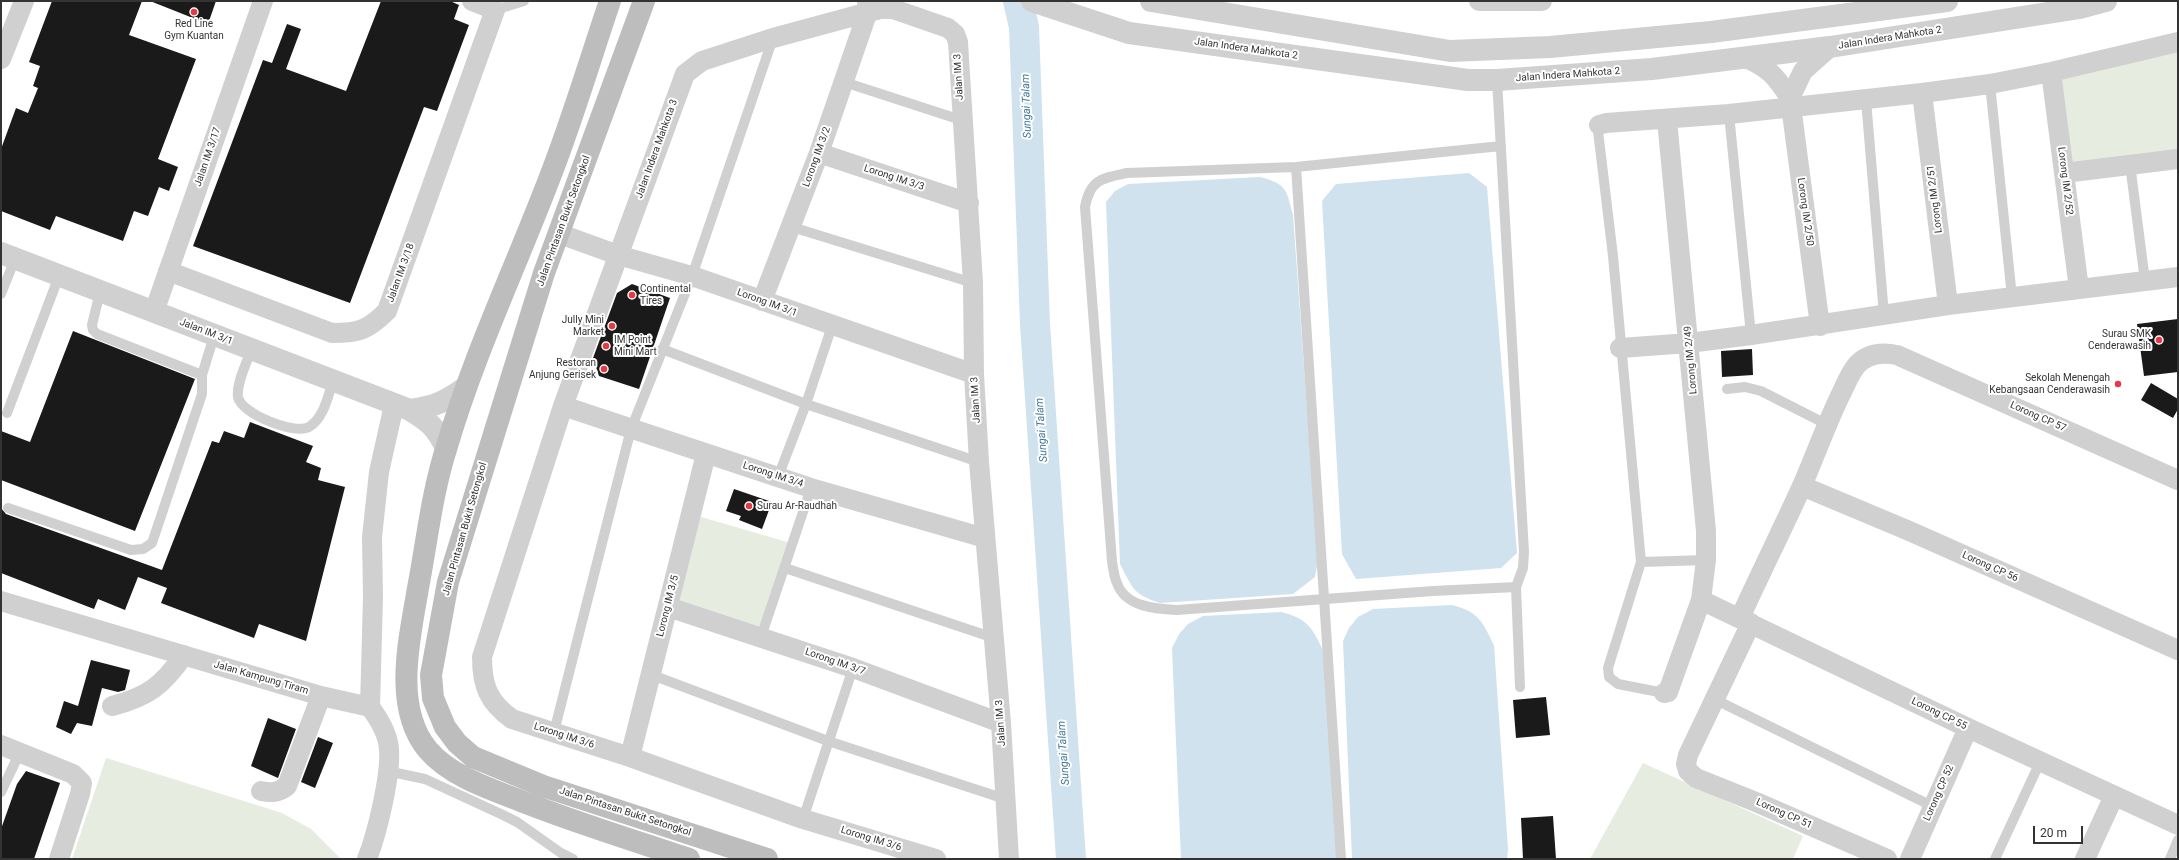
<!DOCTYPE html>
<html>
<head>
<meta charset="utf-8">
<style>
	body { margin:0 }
	#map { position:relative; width:2179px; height:860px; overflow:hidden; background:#fff; font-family:Roboto,sans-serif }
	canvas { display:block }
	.frame { position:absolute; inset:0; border:2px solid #333; pointer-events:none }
	.scale { position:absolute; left:2033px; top:826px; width:50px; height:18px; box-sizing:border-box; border:2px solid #333; border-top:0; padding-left:5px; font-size:12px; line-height:14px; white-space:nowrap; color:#333; -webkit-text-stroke:3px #fff; paint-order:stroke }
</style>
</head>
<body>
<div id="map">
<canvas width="2179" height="860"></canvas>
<div class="frame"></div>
<div class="scale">20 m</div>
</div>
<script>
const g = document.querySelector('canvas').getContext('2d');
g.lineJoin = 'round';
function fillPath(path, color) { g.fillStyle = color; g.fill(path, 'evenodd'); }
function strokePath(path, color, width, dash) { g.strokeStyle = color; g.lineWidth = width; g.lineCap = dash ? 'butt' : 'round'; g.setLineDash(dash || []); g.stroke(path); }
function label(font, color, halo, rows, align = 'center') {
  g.font = font + ' Roboto,sans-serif'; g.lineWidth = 4; g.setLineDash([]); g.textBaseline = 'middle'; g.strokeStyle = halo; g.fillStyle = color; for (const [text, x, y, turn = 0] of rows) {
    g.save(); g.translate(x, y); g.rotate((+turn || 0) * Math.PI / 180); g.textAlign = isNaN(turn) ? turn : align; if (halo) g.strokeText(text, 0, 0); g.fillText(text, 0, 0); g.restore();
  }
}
fillPath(new Path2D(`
	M 2178,49 L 2178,163 L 2069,177 L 2057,80 Z
	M 691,514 L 794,544 L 761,637 L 668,607 Z
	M 106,758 L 282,813 L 311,829 L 341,859 L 72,859 Z
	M 1643,763 L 1803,836 L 1793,859 L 1590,859 Z`), '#e6ecdf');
fillPath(new Path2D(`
	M 1469,173 L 1487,187 L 1517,553 L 1501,568 L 1356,579 L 1342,554 L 1322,201 L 1336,184 Z
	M 1260,177 C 1287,184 1286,189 1293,215 L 1318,560 L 1315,577 L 1293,594 L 1160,603 C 1132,594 1133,588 1120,564 L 1106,202 L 1115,191 L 1128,184 Z
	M 1452,605 C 1479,612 1482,621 1494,645 L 1508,849 L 1507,859 L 1352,859 L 1343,641 L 1349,628 L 1358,617 L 1373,609 Z
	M 1281,612 C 1309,619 1312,628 1324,652 L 1338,859 L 1181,859 L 1172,648 L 1179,634 L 1188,624 L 1203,616 Z`), '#cfe2ee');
strokePath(new Path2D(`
	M 1018,1 L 1024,27 L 1035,324 L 1071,859`), '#cfe2ee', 30);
fillPath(new Path2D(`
	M 52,1 L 142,1 L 129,35 L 196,59 L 158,159 L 178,167 L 169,191 L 159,187 L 148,216 L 134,211 L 123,241 L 56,216 L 50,230 L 1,211 L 1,149 L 16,108 L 28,113 L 38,88 L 33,86 L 40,66 L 29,62 Z
	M 150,1 L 216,1 L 208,24 Z
	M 381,1 L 450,1 L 459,5 L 454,19 L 469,25 L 437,111 L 424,107 L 350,303 L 193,246 L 263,60 L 272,63 L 287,24 L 301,29 L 286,69 L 346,91 Z
	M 632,284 L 670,298 L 639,389 L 599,376 L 593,358 L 617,293 Z
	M 2178,319 L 2178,372 L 2144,376 L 2137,324 Z
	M 73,331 L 195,379 L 135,531 L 1,480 L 1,431 L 30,442 Z
	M 1752,349 L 1753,375 L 1722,377 L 1721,351 Z
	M 2151,383 L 2178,399 L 2178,409 L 2173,418 L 2141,400 Z
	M 250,422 L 313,446 L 306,462 L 321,468 L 318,480 L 345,487 L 306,641 L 259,624 L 254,638 L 161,603 L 167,588 L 138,577 L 125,610 L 98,599 L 94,609 L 1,573 L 1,508 L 6,514 L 162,570 L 212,441 L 219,443 L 224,431 L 244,438 Z
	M 734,489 L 772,502 L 762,529 L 739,520 L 741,516 L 726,511 Z
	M 91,660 L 130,670 L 125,690 L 118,692 L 102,688 L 92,726 L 77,723 L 71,734 L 56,727 L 64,701 L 78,706 Z
	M 1546,697 L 1550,735 L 1516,738 L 1513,700 Z
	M 268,718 L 296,729 L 278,778 L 251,766 Z
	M 318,737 L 333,743 L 315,788 L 301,782 Z
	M 26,771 L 60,783 L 34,859 L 1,859 L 1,829 L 17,784 Z
	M 1553,816 L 1556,859 L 1523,859 L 1521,818 Z`), '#1a1a1a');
strokePath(new Path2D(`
	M 495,10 L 524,1
	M 1497,80 L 1524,552 L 1523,568 L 1516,587 L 1520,687
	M 844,82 L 961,120
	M 1990,84 L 2012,297
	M 1866,100 L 1884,315
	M 1729,114 L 1751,335
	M 1599,125 L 1598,131 L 1613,256 L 1641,562 L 1608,668 L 1609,677 L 1618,684 L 1664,693
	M 1501,146 L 1296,167 L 1127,173 C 1103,178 1090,179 1085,207 L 1112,561 C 1113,568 1114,577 1117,583 C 1125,607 1156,609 1177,610 L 1433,591 L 1516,587
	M 2130,164 L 2145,281
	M 1296,167 L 1341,859
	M 792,227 L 973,283
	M 100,292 L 92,325 L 93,330 L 97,334 L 202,375
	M 1,294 L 15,259
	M 662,349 L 806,404 L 979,462
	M 251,350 C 247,363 236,383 238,397 C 241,414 295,435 309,427 C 324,418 328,396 333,381
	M 1727,389 L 1745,387 L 1761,391 L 1826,424
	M 7,413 L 59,276
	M 778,477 L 806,404 L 832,326
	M 8,508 L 131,550 L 143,549 L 152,543 L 202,394 L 202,375 L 214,336
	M 1641,562 L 1706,560
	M 785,568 L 994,638
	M 761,637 L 811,488
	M 652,675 L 828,741 L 1005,799
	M 1714,699 L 1932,806
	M 554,732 L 631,429 L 692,276 L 773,38
	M 387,771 L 425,779 L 503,815 L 517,822 L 561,853 L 573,859
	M 1,792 L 19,754
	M 803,819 L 853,668
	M 1995,859 L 2040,762
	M 2170,859 L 2178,840`), '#d0d0d0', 10);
strokePath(new Path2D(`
	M 1479,1 L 1542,1
	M 1743,57 C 1768,67 1775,75 1790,98
	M 1,59 L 24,1
	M 2051,72 L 2079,289
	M 1922,93 L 1948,305
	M 1599,125 L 1606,123 L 1729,114 L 1922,93 L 1990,84 L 2051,72 L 2178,42
	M 819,153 L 969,203
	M 2064,173 L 2178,159
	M 560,234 L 618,255 L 692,276 L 974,374
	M 168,271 L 332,333 C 359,333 368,330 387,311 L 495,10 L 472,1
	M 762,301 L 819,153 L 868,11 L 867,2
	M 154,312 L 263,1
	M 1820,326 L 1790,98 L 1803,71 L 1830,47
	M 1620,348 L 1689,343 L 1751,335 L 1948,305 L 2178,277
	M 563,406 L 811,488 L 985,538
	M 1802,486 L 1907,530 L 2178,650
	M 1701,600 L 1968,728 L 2178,825
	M 1,601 L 321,696 L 370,707 C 379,719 388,734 389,749 C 391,776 377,834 367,859
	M 668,607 L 853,668 L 1001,723
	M 1740,618 C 1760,574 1782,530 1802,486 C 1815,456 1826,425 1840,396 C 1845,386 1849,375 1856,366 C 1867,353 1882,352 1897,355 L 2178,480
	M 1751,623 L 1688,755 L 1686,764 L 1688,771 L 1696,778 L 1756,802 L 1887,859
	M 1664,693 L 1668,692 L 1701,600 L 1706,560 L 1706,531 L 1667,120
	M 112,706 C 148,697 163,685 184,655
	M 370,707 L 373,596 L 372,537 L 379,472 L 394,405
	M 1,745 L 73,774 L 82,783 L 80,794 L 59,859
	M 630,757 L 706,454
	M 261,791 C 271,793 278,793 287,786 L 321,696
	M 936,859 L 803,819 L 630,757 L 512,719 C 488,702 482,685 482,657 L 563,406 L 685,74 L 702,61 L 773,38 L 880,9 L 893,9 L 948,28 L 955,34 L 958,42 L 973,283 L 974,374 L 979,462 L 1001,723 L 1009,859
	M 1910,859 L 1968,728
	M 2085,859 L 2114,796`), '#d0d0d0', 20);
strokePath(new Path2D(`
	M 1032,1 L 1129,33 L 1468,80 L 1497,80 L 1652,69 L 1830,47 L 2080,8 L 2106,1
	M 1151,1 L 1450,51 L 1550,47 L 1711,32 L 1947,1
	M 1,253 L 410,410 C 430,422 436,428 446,448
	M 410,410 C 437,406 444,402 466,387`), '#d0d0d0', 22);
strokePath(new Path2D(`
	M 610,1 C 591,57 574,114 553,169 C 518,262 475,351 447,446 C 432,492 427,541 418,588 C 410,637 392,707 428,750 C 450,776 490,789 521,801 C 576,823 633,840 689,859
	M 644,1 L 544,273 L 448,582 L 431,675 L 433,698 L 445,727 L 457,743 L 473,757 L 543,786 L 767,859`), '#bdbdbd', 22);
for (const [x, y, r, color] of [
	[194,12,4,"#e63946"],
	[632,295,4,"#e63946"],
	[612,326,4,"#e63946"],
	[2159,340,4,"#e63946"],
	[606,346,4,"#e63946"],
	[604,369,4,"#e63946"],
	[2118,384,4,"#e63946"],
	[749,506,4,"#e63946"]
]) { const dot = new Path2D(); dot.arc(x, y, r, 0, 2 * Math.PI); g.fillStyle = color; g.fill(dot); strokePath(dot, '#fff', 1.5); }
label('10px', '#333', '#fff', [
	["Red Line",194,24,"center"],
	["Gym Kuantan",194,36,"center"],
	["Continental",640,289,"left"],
	["Tires",640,301,"left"],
	["Jully Mini",604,320],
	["Market",604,332],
	["Surau SMK",2151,334],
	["Cenderawasih",2151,346],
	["IM Point",614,340,"left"],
	["Mini Mart",614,352,"left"],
	["Restoran",596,363],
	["Anjung Gerisek",596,375],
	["Sekolah Menengah",2110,378],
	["Kebangsaan Cenderawasih",2110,390],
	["Surau Ar-Raudhah",757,506,"left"]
], 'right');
label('10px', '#333', '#fff', [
	["Jalan Indera Mahkota 2",1890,38,-9],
	["Jalan Indera Mahkota 2",1246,49,8],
	["Jalan Indera Mahkota 2",1568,75,-4],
	["Jalan IM 3",959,77,-93],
	["Jalan Indera Mahkota 3",657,149,-70],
	["Jalan IM 3/17",208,157,-71],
	["Lorong IM 3/2",817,157,-70],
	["Lorong IM 3/3",894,178,18],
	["Lorong IM 2/52",2065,181,83],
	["Lorong IM 2/51",1935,199,-97],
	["Lorong IM 2/50",1805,212,82],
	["Jalan Pintasan Bukit Setongkol",564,221,-70],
	["Jalan IM 3/18",401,273,-70],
	["Lorong IM 3/1",767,303,20],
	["Jalan IM 3/1",206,332,21],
	["Lorong IM 2/49",1691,360,-95],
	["Jalan IM 3",976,400,-93],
	["Lorong CP 57",2038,417,24],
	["Lorong IM 3/4",773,475,18],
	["Jalan Pintasan Bukit Setongkol",465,529,-74],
	["Lorong CP 56",1990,567,24],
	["Lorong IM 3/5",668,606,-76],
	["Lorong IM 3/7",835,662,19],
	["Jalan Kampung Tiram",261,678,16],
	["Lorong CP 55",1939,714,26],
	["Jalan IM 3",1001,723,-94],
	["Lorong IM 3/6",564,736,18],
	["Lorong CP 52",1939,793,-66],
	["Jalan Pintasan Bukit Setongkol",625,812,18],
	["Lorong CP 51",1784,814,24],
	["Lorong IM 3/6",871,839,17]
]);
label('italic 11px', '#3f7597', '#fff', [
	["Sungai Talam",1027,106,-92],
	["Sungai Talam",1042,430,-94],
	["Sungai Talam",1064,753,-94]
]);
</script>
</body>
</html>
